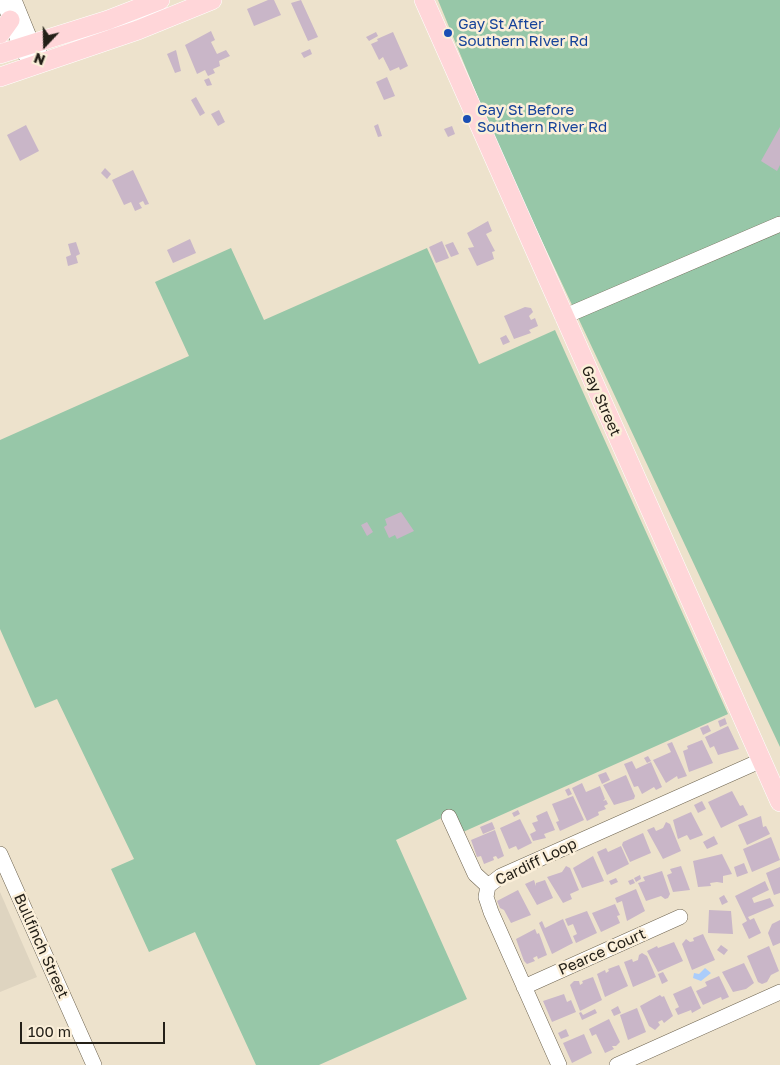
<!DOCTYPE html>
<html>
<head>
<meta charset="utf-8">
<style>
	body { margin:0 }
	#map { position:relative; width:780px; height:1065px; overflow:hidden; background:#ede2cc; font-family:"Golos Text",sans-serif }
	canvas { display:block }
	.north { position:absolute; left:20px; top:20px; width:50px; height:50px; -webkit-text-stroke:4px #fbefd9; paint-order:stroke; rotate:201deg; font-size:14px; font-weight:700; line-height:20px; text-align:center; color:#242018 }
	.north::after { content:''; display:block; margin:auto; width:18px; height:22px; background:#242018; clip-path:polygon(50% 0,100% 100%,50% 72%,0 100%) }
	.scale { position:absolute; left:20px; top:1022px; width:145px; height:22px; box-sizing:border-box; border:2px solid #242018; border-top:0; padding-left:6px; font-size:15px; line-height:18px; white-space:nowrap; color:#242018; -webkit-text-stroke:4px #fbefd9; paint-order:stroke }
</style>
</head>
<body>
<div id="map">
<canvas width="780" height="1065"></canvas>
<div class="north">N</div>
<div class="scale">100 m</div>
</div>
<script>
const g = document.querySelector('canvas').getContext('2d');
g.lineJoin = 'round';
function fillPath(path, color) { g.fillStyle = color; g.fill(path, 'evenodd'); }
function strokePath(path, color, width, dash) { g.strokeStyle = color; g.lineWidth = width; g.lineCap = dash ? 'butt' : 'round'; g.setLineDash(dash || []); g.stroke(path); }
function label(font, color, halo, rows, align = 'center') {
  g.font = font + ' "Golos Text",sans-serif'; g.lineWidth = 5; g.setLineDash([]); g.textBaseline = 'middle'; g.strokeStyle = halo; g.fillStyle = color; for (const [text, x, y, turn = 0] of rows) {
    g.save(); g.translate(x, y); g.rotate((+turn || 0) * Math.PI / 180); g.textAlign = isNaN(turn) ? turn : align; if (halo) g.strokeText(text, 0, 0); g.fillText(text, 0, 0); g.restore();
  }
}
fillPath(new Path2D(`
	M 0,892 L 37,977 L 0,992 Z`), '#ded4c0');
fillPath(new Path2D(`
	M 438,0 L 780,0 L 780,747 L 502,156 Z
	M 231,248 L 264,320 L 427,248 L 479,364 L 555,330 L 728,714 L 463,832 L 454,812 L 396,840 L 467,999 L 319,1065 L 256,1065 L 195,932 L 149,952 L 111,869 L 134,859 L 57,699 L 35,708 L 0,629 L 0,440 L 189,356 L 155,282 Z`), '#97c7a8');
fillPath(new Path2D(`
	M 705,968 L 711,973 L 701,981 L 693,978 L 694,973 L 699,974 Z`), '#aacdfb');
fillPath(new Path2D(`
	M 268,0 L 274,0 L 281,15 L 254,26 L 247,9 Z
	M 301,0 L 318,37 L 308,41 L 291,3 Z
	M 211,31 L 215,40 L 211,42 L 217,54 L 226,50 L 230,56 L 219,61 L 220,66 L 213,69 L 215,73 L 208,76 L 205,70 L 197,74 L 185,45 Z
	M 376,32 L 378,36 L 369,41 L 366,37 Z
	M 393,32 L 408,66 L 400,70 L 399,67 L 390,71 L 383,57 L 379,60 L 371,44 L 378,41 L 377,39 Z
	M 310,49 L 312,54 L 304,58 L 301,53 Z
	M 176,50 L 181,71 L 175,73 L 167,54 Z
	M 387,77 L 395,96 L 384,100 L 376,82 Z
	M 209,78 L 212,85 L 207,86 L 204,80 Z
	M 196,97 L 205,113 L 200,116 L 191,100 Z
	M 219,110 L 225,122 L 218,126 L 211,114 Z
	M 378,124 L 382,136 L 378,137 L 374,126 Z
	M 26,125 L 39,151 L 20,161 L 7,135 Z
	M 452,126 L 455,134 L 448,137 L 444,129 Z
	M 780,127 L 780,165 L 777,171 L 761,161 Z
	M 105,168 L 111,174 L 107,179 L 101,173 Z
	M 133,170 L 149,204 L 145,205 L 143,201 L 139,203 L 142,208 L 135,211 L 131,202 L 124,205 L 112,180 Z
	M 488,221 L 492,231 L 486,234 L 495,251 L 492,252 L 494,259 L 477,266 L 468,248 L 474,247 L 467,233 Z
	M 190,239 L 196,253 L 173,263 L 167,250 Z
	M 442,241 L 449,258 L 436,263 L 429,247 Z
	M 76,242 L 80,254 L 76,256 L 78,263 L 68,266 L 66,257 L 71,255 L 68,244 Z
	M 453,242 L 459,254 L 451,257 L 445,245 Z
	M 525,307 L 531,308 L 533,312 L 529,316 L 531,320 L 535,318 L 538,326 L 529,330 L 531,333 L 514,339 L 504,316 Z
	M 506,335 L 510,342 L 503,345 L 500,338 Z
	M 401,512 L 414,531 L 397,539 L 395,535 L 389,538 L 384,527 L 387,525 L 385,519 Z
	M 367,522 L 373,532 L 367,536 L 361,525 Z
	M 725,718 L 727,724 L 720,727 L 718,721 Z
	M 708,725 L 711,731 L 703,735 L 700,728 Z
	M 728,726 L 739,749 L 718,755 L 714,746 L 710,748 L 705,737 Z
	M 702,740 L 713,763 L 689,772 L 683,751 L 688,749 L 687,746 Z
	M 672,742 L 687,776 L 678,779 L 677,776 L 666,783 L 653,760 L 671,752 L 667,744 Z
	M 648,756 L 651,761 L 647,763 L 644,758 Z
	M 632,761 L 636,769 L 651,762 L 662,787 L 656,790 L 654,787 L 642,794 L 638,786 L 634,787 L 624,764 Z
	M 606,772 L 610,780 L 602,784 L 598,775 Z
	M 626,775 L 635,796 L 634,799 L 614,805 L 603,785 Z
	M 582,783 L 586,792 L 600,786 L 605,799 L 603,801 L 606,800 L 608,804 L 604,806 L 606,809 L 598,812 L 599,815 L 587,821 L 572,788 Z
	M 569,788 L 572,794 L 568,796 L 565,790 Z
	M 732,791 L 740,806 L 743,805 L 748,815 L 721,828 L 708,802 Z
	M 573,796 L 584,820 L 560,831 L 556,822 L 559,821 L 552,804 Z
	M 702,801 L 706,809 L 698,813 L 694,805 Z
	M 518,810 L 520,814 L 514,817 L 512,813 Z
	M 547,811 L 555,830 L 544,834 L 546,838 L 533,841 L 530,834 L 536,831 L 532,823 L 538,821 L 536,816 Z
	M 691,812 L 703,835 L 690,840 L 687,835 L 678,839 L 673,820 Z
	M 761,816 L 763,827 L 766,826 L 770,834 L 747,845 L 738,825 Z
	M 520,819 L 532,843 L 518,850 L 516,846 L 509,849 L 500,828 Z
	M 492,822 L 495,829 L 483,834 L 480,827 Z
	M 666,822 L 670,824 L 681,851 L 663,859 L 647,830 L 654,827 L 656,831 L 663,828 Z
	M 495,830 L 504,856 L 498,859 L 496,856 L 493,857 L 494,860 L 484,864 L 481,856 L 477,857 L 471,840 Z
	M 643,833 L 651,853 L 630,862 L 622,845 L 623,842 Z
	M 714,836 L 718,844 L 707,849 L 703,842 Z
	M 771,837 L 780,860 L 752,872 L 743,849 Z
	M 621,846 L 629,864 L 607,875 L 597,852 L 606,848 L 608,852 Z
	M 722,854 L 732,874 L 723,876 L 723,883 L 717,882 L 710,883 L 711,886 L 698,887 L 693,861 Z
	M 593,856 L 604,881 L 582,888 L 573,868 Z
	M 744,863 L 748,873 L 737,877 L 734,867 Z
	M 566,866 L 570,868 L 579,890 L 570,894 L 572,899 L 563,903 L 547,877 L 562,872 Z
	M 681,866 L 690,890 L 673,892 L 667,875 L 672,873 L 670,869 Z
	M 780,867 L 780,893 L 774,895 L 766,873 Z
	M 662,871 L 670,894 L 668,898 L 665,899 L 661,896 L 646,901 L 638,883 L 645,881 L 643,877 Z
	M 640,875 L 641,879 L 636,882 L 634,878 Z
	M 616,878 L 618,882 L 611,885 L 609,881 Z
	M 633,879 L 635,883 L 630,885 L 628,881 Z
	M 534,880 L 536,886 L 536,883 L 545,880 L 553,898 L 537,905 L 525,884 Z
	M 765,881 L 769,890 L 752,898 L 754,903 L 770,898 L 774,906 L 748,917 L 750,920 L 754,918 L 761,933 L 749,939 L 742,924 L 747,921 L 735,896 Z
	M 636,889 L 645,911 L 627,921 L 622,901 L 617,903 L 615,898 Z
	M 518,890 L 531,915 L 511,923 L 504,910 L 500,908 L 497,901 Z
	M 724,895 L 728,902 L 722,905 L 719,898 Z
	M 615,904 L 620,915 L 617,916 L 620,923 L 601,932 L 592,913 Z
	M 709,910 L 731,911 L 733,934 L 708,933 Z
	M 587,911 L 597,933 L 576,943 L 573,936 L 577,934 L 573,924 L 568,926 L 565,919 Z
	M 563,919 L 573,943 L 552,954 L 539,923 L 542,921 L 545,928 Z
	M 780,920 L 780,943 L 773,946 L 768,933 L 772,924 Z
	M 535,929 L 537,934 L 539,933 L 547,955 L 538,959 L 537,956 L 533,958 L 535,961 L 527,964 L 524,961 L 516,939 Z
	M 703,934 L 715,960 L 692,970 L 682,944 L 686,939 L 690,942 L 694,941 L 693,938 Z
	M 674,942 L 683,961 L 658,972 L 647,951 L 657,946 L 658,948 Z
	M 721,945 L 728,950 L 724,955 L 717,950 Z
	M 769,946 L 779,971 L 771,975 L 767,982 L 762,984 L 758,982 L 747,956 Z
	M 642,953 L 647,956 L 656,977 L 633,987 L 624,962 L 632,959 L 633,962 L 638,960 L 639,955 Z
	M 744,963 L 754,983 L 746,989 L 733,992 L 722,972 Z
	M 619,965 L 628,986 L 605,997 L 597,974 L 605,970 L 606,973 L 609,971 L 608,969 Z
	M 663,972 L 668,981 L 662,984 L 658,974 Z
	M 719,976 L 729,997 L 722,1000 L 721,997 L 703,1005 L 696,991 L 707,986 L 705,982 Z
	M 593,977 L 602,1000 L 580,1011 L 570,985 L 574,981 L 579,981 L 580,985 L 583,983 L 582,981 Z
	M 691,986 L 701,1008 L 692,1013 L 691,1010 L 678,1015 L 675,1009 L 679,1007 L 673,994 Z
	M 564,994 L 567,1002 L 571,1000 L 576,1012 L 552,1022 L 543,1001 Z
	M 660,995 L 662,997 L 664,996 L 673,1016 L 664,1023 L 662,1020 L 658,1022 L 660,1025 L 655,1030 L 649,1026 L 640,1006 Z
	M 618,1006 L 621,1013 L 614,1016 L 611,1010 Z
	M 637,1008 L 646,1032 L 628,1040 L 620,1015 Z
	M 595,1009 L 597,1013 L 582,1020 L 579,1013 L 581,1012 L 583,1015 Z
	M 609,1019 L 620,1042 L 616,1046 L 612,1046 L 614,1049 L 605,1053 L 596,1034 L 592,1036 L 589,1029 Z
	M 566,1029 L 569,1036 L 561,1039 L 558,1033 Z
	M 584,1034 L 592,1053 L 572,1063 L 563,1043 Z`), '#c9b6c8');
const minor = new Path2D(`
	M 3,0 L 21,48 L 32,65
	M 14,0 L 32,44 L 44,60
	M 563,317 L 780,224
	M 449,817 L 475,874 L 488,886
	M 0,854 L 94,1065
	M 524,987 L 680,917
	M 559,1065 L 491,912 L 486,897 L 488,886 L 501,876 L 762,760
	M 617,1065 L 780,992`);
const major = new Path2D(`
	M 424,0 L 780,802
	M 0,34 L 10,20
	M 0,54 L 108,20 L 160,0
	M 0,77 L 138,30 L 212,0`);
strokePath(minor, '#6e6450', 16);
strokePath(major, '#fff', 20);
strokePath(minor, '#fff', 15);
strokePath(major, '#ffd6d9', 19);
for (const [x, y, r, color] of [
	[448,33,5,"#1a4fb4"],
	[467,119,5,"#1a4fb4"]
]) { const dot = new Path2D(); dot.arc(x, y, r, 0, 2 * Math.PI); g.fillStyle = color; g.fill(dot); strokePath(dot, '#fbefd9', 2); }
label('15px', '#164399', '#fbefd9', [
	["Gay St After",458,24],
	["Southern River Rd",458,41],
	["Gay St Before",477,110],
	["Southern River Rd",477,127]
], 'left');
label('15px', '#242018', '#fbefd9', [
	["Gay Street",601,401,66],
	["Cardiff Loop",536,862,-26],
	["Bullfinch Street",41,946,66],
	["Pearce Court",602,952,-24]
]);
</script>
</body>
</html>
